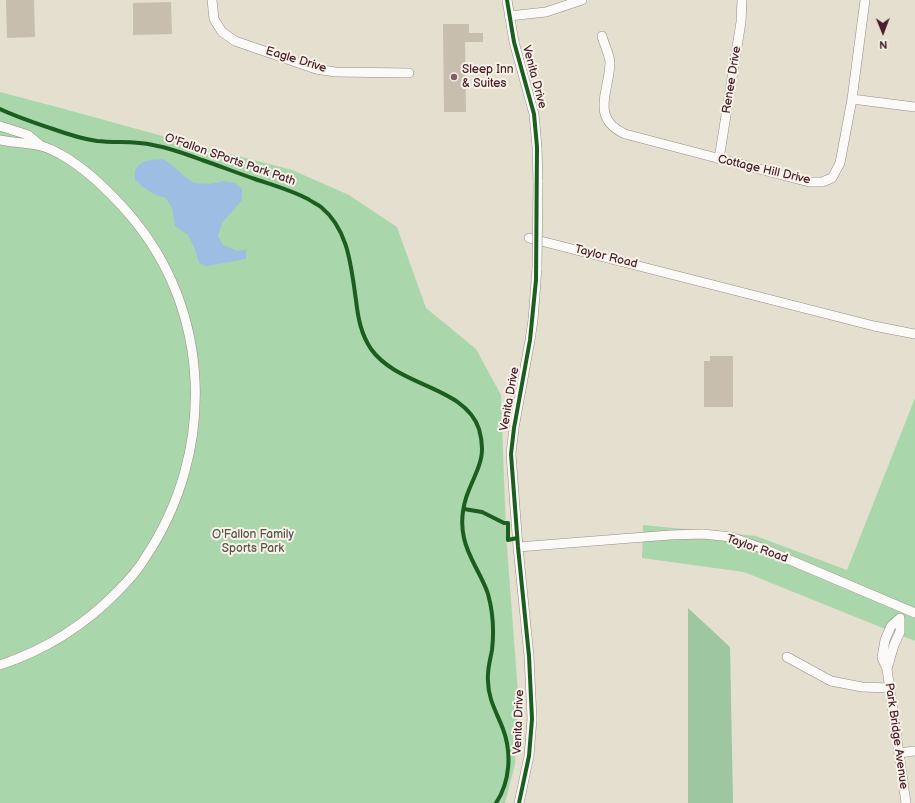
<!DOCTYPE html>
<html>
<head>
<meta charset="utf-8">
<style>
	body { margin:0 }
	#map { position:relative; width:915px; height:803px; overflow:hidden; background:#e4dfce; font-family:"Balsamiq Sans",sans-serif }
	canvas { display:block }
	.north { position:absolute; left:863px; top:12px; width:40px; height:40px; -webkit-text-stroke:3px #f7f3e8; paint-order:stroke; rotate:179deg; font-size:11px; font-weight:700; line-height:16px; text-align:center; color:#4a1f2b }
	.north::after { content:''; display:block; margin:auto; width:14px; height:18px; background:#4a1f2b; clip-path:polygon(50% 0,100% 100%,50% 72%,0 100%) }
</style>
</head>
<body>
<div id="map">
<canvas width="915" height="803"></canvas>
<div class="north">N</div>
</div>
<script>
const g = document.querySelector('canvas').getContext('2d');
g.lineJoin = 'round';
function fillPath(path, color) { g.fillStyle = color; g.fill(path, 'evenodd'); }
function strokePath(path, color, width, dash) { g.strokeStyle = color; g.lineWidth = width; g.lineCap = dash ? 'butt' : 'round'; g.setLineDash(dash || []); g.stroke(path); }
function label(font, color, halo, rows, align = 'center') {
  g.font = font + ' "Balsamiq Sans",sans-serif'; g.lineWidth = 4; g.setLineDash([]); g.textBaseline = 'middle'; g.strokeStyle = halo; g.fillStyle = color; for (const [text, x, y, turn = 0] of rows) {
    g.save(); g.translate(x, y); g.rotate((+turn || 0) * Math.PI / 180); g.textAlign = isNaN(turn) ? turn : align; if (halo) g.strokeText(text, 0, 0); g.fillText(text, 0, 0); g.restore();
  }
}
fillPath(new Path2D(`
	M 0,92 L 57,107 L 177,140 L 292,170 L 349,195 L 397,227 L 426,308 L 476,349 L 501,395 L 506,534 L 518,693 L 515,764 L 505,803 L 0,803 Z
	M 915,398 L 915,641 L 744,572 L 642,558 L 643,525 L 756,536 L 847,570 Z`), '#aad6ac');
fillPath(new Path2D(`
	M 688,608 L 730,647 L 733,803 L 688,803 Z`), '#9ec6a0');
fillPath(new Path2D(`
	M 163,159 L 171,164 L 184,176 L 194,183 L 209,184 L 224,181 L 235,183 L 242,189 L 242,200 L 222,223 L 218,236 L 223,245 L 237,251 L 246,250 L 246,259 L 206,266 L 199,263 L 195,249 L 188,235 L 175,226 L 172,208 L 166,198 C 152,194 146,190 135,180 C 135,178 135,173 135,171 C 140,159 152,160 163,159 Z`), '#9dbee2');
fillPath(new Path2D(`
	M 6,0 L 34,0 L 35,37 L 7,38 Z
	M 171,2 L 172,34 L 133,35 L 133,3 Z
	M 443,24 L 469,24 L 469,33 L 483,33 L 483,42 L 465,42 L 466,112 L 444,112 Z
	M 710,356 L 733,356 L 733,407 L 704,407 L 704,361 L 710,361 Z`), '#c7beae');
const minor = new Path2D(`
	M 212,0 L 214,19 L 222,32 L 235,41 L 316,69 L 335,72 L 409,73
	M 507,0 L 514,42 L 534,114 L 537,147 L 538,182
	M 509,16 L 546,12 L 582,0
	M 602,36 C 604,44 610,56 610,63 C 609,92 590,118 625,134 L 809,182 L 822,182 L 832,178 L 840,163 L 852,99 L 865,0
	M 852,99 L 915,107
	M 0,126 L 28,135 L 40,145
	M 0,140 L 6,141 C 17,143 29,143 41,146 C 47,147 54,151 60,154 C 87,169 109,191 129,214 C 213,311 216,453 145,558 C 138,570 128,581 118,591 C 85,625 45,650 0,665
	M 719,159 L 741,22 L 742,0
	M 529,238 L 874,326 L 915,334
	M 518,547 L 670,535 L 703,534 L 731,537 L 764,549 L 915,613
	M 787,657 L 831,681 L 862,687 L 889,688
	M 887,669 L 894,645 L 900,632 L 900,618 L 891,626 L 885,640 L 882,658 L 887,669 L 906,803
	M 899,753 L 915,751
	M 519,803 L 529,756 L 532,719 L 529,656 L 518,547 L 511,454 L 514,428 L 530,340 L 533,320 L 537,268`);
strokePath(minor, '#968c86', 10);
strokePath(minor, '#fbfaf8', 9);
const minorBridge = new Path2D(`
	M 537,268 L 538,182`);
strokePath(minorBridge, '#968c86', 10, []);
strokePath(minorBridge, '#fbfaf8', 9);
strokePath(new Path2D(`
	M 507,0 L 514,42 L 534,114 L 537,147 L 536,280 L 530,340 L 514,428 L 511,454 L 518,547 L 529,656 L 532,719 L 529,756 L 519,803
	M 0,109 C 17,117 35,123 53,129 C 67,134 82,139 97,141 C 116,143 135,141 153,145 C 170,148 186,154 202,160 C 220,166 237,173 255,179 C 273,185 291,190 308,199 C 312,202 317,204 321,207 C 349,230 351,267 356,300 C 358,318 361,334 371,349 C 398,387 465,386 479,429 C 488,460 475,471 466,498 C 462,511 461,525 464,538 C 468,558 482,575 488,594 C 493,612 494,633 492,650 C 490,661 487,670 488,681 C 488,699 497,713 503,729 C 512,753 510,782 496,803
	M 464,509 L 482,512 L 504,523 L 508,523 L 508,540 L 517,538`), '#1b5e20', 4);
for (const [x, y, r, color] of [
	[454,77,4,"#806264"]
]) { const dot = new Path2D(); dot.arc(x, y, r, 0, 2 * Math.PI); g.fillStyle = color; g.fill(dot); strokePath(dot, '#f7f3e8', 1.5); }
label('12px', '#4a1f2b', '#f7f3e8', [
	["Eagle Drive",296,60,17],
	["Venita Drive",534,77,75],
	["Renee Drive",732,80,-81],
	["O'Fallon SPorts Park Path",230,160,19],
	["Cottage Hill Drive",764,170,13],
	["Taylor Road",606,257,14],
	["Venita Drive",510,399,-80],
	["Taylor Road",757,549,19],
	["Venita Drive",519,722,-88],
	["Park Bridge Avenue",896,736,82]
]);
label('12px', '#4a1f2b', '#f7f3e8', [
	["Sleep Inn",462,70],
	["& Suites",462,84]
], 'left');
label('12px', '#595449', '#f7f3e8', [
	["O'Fallon Family",253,535],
	["Sports Park",253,549]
]);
</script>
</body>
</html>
